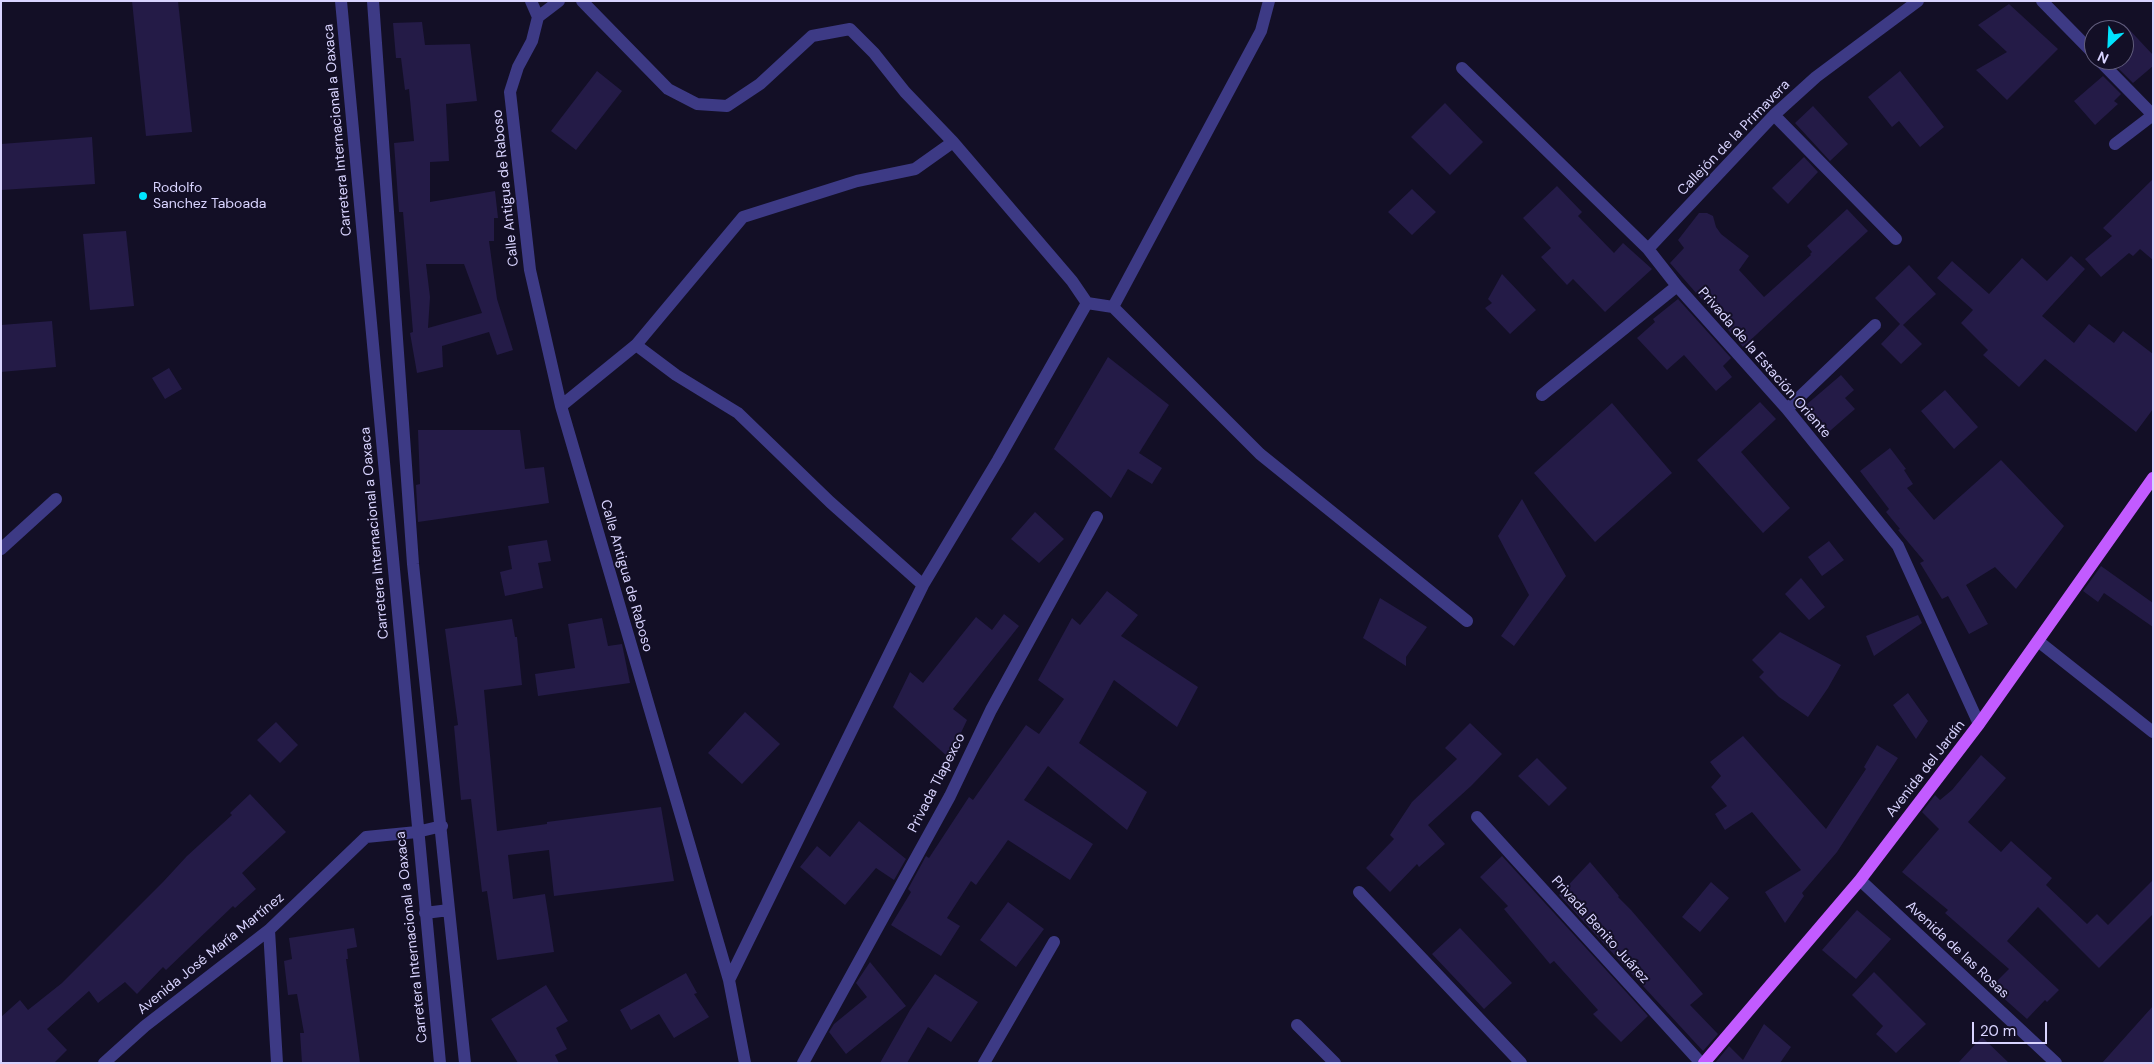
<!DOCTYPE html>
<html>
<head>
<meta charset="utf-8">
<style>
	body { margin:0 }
	#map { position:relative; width:2154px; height:1064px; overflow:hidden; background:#130f26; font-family:"DM Sans",sans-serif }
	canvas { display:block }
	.frame { position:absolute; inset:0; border:2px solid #d9d4ff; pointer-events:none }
	.north { position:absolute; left:2084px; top:20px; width:50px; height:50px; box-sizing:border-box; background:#130f26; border:1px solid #625e7d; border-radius:50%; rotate:205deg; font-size:14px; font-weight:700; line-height:20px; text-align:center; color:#d9d4ff }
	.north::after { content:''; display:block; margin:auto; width:18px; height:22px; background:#00e5ff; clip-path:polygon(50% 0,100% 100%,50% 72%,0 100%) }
	.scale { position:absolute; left:1972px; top:1022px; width:75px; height:22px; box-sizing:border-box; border:2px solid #d9d4ff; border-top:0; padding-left:6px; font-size:15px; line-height:18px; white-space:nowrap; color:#d9d4ff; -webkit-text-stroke:4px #130f26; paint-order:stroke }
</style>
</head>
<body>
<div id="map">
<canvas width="2154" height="1064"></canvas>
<div class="frame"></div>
<div class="north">N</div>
<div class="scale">20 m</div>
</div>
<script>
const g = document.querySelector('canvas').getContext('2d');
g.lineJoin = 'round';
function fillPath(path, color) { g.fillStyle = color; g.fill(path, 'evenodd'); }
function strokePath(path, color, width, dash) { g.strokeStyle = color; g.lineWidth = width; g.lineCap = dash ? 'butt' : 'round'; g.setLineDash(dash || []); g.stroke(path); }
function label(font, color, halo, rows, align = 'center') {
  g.font = font + ' "DM Sans",sans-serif'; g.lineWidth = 4; g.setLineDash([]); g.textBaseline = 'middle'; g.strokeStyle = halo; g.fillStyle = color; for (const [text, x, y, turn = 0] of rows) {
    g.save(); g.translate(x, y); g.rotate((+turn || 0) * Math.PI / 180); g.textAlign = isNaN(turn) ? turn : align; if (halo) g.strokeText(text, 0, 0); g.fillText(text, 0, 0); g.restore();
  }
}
fillPath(new Path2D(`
	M 132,1 L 178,1 L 192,132 L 146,136 Z
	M 2009,4 L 2058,49 L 2007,100 L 1976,70 L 2007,52 L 1978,25 Z
	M 422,22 L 425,45 L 470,44 L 477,101 L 446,104 L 449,161 L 430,162 L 430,202 L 495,191 L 498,218 L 494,218 L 494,241 L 489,241 L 497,299 L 513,350 L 497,355 L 489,332 L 442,346 L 443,367 L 417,373 L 410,333 L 413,332 L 403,212 L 399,212 L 394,143 L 414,141 L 409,89 L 405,90 L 401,58 L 396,58 L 393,23 ZM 426,264 L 464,264 L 482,313 L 428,328 L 430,297 Z
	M 2124,24 L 2153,55 L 2153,66 L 2133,83 L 2115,65 L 2121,60 L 2124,60 Z
	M 597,71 L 622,91 L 576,150 L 551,131 Z
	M 1900,71 L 1944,127 L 1920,147 L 1899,121 L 1892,127 L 1868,97 Z
	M 2103,76 L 2121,94 L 2114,101 L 2118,104 L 2095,125 L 2074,101 Z
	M 1445,103 L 1483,142 L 1450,175 L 1411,137 Z
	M 1813,106 L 1848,144 L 1830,161 L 1795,123 Z
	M 92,137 L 95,184 L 1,190 L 1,144 Z
	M 1804,157 L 1818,172 L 1788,204 L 1772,188 Z
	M 2153,179 L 2153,260 L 2140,249 L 2133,256 L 2129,253 L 2101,277 L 2085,259 L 2112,236 L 2103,228 Z
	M 1557,186 L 1582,212 L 1578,216 L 1614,253 L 1623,243 L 1652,269 L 1605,312 L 1573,279 L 1567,285 L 1541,257 L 1551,248 L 1523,218 Z
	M 1412,189 L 1436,212 L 1412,235 L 1388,212 Z
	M 1847,209 L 1868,231 L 1743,347 L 1670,263 L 1684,248 L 1678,240 L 1699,213 L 1707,213 L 1713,216 L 1716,227 L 1721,234 L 1749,256 L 1739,270 L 1764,297 L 1811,255 L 1810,254 L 1812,252 L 1807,246 Z
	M 126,231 L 134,306 L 90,310 L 83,234 Z
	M 2071,256 L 2085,269 L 2042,316 L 2074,343 L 2089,324 L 2114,343 L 2123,331 L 2153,354 L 2153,409 L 2136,432 L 2045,359 L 2019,387 L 1983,355 L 1988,350 L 1961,323 L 1973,310 L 1937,278 L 1952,261 L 1989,294 L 2022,258 L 2047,281 Z
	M 1909,265 L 1936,294 L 1903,325 L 1922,344 L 1901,364 L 1881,344 L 1900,324 L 1875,298 Z
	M 1502,274 L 1536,310 L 1510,334 L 1485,308 L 1492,303 L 1488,299 Z
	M 1678,299 L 1731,358 L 1723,366 L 1732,377 L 1716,391 L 1684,355 L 1667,370 L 1637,338 L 1655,322 L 1653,319 Z
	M 52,321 L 56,367 L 1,372 L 1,325 Z
	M 1108,357 L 1169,405 L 1139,453 L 1162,468 L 1152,484 L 1128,469 L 1111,498 L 1054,449 Z
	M 169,368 L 182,389 L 165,399 L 152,378 Z
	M 1841,375 L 1854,390 L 1845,398 L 1855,409 L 1823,437 L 1799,411 Z
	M 1945,390 L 1978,427 L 1954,449 L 1921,411 Z
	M 1760,402 L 1776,419 L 1741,452 L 1790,508 L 1763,533 L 1697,460 Z
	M 1612,403 L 1672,473 L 1595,542 L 1534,473 Z
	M 418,430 L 520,430 L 525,469 L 544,467 L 549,503 L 418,522 L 416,485 L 420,484 Z
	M 1890,448 L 1906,469 L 1904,470 L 1913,484 L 1907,488 L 1934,520 L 2001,460 L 2064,526 L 2016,589 L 1995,567 L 1966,585 L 1988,624 L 1969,634 L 1948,596 L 1942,599 L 1920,563 L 1924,561 L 1898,530 L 1900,529 L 1886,512 L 1889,509 L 1860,471 Z
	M 1522,499 L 1566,576 L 1514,646 L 1501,636 L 1529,595 L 1498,536 Z
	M 1035,512 L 1064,539 L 1039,563 L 1011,539 Z
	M 547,540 L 551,561 L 538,563 L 543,588 L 505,596 L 500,572 L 512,569 L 508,546 Z
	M 1829,541 L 1844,560 L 1822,576 L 1808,557 Z
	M 2101,566 L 2153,603 L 2153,627 L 2104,593 L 2098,602 L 2083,591 Z
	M 1801,578 L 1825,607 L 1809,620 L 1785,594 Z
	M 1107,591 L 1138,615 L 1121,636 L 1198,687 L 1177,727 L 1114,680 L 1079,743 L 1147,792 L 1127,830 L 1048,766 L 1024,800 L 1093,844 L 1070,880 L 1008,840 L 976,885 L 971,881 L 947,918 L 960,926 L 941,956 L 891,925 L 911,892 L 908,889 L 926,856 L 929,858 L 969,797 L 973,800 L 1026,725 L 1039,734 L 1064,699 L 1038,680 L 1072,618 L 1080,625 Z
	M 1380,598 L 1427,627 L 1406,657 L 1406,666 L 1363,638 Z
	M 1004,614 L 1019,626 L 953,709 L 967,720 L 949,758 L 893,707 L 910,672 L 923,683 L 976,617 L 992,630 Z
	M 1918,615 L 1922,623 L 1874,656 L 1866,636 Z
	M 602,618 L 608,646 L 622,644 L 630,683 L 538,696 L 535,674 L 575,668 L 568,624 Z
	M 512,619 L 515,637 L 517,637 L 522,685 L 484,690 L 497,831 L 547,824 L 547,822 L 661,807 L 674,881 L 554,896 L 549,850 L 508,855 L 513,899 L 545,894 L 554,952 L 497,960 L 487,891 L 482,892 L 471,799 L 461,800 L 454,726 L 458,725 L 445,629 Z
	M 1780,632 L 1841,665 L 1828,688 L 1808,717 L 1779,697 L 1759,677 L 1764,672 L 1752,660 Z
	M 1908,693 L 1928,721 L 1916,739 L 1893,705 Z
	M 745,712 L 780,744 L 742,784 L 708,753 Z
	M 276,722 L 298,745 L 280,763 L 257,740 Z
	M 1470,723 L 1502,754 L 1471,786 L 1428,825 L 1445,844 L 1419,867 L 1417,864 L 1390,892 L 1366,868 L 1394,839 L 1390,835 L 1412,802 L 1457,759 L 1445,748 Z
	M 1743,736 L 1826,829 L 1866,769 L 1864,767 L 1877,745 L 1898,758 L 1837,852 L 1802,893 L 1804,896 L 1785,923 L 1765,892 L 1801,870 L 1752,812 L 1725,830 L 1715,814 L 1727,806 L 1711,787 L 1721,776 L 1710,762 Z
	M 1981,755 L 2006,778 L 1968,822 L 2001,852 L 2011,841 L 2052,878 L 2046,885 L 2087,924 L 2097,914 L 2108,925 L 2153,880 L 2153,914 L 2099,968 L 2038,907 L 2007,941 L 2059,990 L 2047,1002 L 2045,1000 L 2027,1019 L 1991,987 L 2009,969 L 1945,913 L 1948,910 L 1902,872 L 1939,829 L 1922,812 L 1935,795 L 1940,800 L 1952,790 Z
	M 1537,758 L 1567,788 L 1549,806 L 1518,776 Z
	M 250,794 L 286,832 L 242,873 L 256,889 L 235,908 L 233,906 L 166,970 L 163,967 L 137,994 L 125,982 L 98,1003 L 89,991 L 47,1029 L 67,1050 L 54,1063 L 1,1063 L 1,1017 L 20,1000 L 28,1010 L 62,983 L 163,882 L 187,856 L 232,815 L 230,813 Z
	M 859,821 L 906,859 L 894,880 L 876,868 L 845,905 L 800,867 L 817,846 L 830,857 Z
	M 1502,856 L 1648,1016 L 1621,1042 L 1593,1014 L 1598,1010 L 1554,961 L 1550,964 L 1504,909 L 1508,906 L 1480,877 Z
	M 1590,862 L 1619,896 L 1618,897 L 1631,910 L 1703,994 L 1690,1005 L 1718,1034 L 1703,1051 L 1559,895 Z
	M 1711,882 L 1729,898 L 1700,932 L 1682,917 Z
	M 1008,902 L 1044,929 L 1016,967 L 980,940 Z
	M 1857,910 L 1891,939 L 1856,979 L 1822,950 Z
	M 354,928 L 357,947 L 347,949 L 348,959 L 346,959 L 360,1063 L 302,1063 L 300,1033 L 304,1033 L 297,994 L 288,995 L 284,961 L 292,959 L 289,938 Z
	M 1460,928 L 1512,983 L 1484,1009 L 1432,954 Z
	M 870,962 L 906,1006 L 846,1054 L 829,1032 L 834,1024 L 867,997 L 856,983 Z
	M 1874,972 L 1926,1024 L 1896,1053 L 1876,1034 L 1883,1026 L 1852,995 Z
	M 686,973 L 697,993 L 694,994 L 709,1017 L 674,1038 L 659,1014 L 631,1030 L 620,1010 Z
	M 935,974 L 978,1002 L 951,1042 L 928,1027 L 907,1063 L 880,1063 L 910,1010 Z
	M 546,985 L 568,1021 L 556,1028 L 567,1049 L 555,1055 L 559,1063 L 518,1063 L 491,1019 Z
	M 2153,1006 L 2153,1063 L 2102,1063 Z
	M 1764,1024 L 1791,1047 L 1780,1063 L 1715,1063 L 1729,1046 L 1743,1060 Z
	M 1982,1037 L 2009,1063 L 1958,1063 Z`), '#241b47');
strokePath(new Path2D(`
	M 341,1 L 440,1063
	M 373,1 L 413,564 L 465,1063
	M 531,1 L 538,17 L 532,41 L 518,67 L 510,92 L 530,270 L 561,406 L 729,980 L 745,1063
	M 582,1 L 668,89 L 697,104 L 727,106 L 760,84 L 812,36 L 850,29 L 874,53 L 905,92 L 953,142 L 1072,281 L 1087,303 L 1113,307 L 1260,454 L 1467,621
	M 2042,1 L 2094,54
	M 538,17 L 559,1
	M 2099,60 L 2153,115
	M 1462,68 L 1648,249 L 1677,286 L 1787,409 L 1898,546 L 1979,724
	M 1774,115 L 1896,239
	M 2115,144 L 2153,115
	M 1648,249 L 1774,115 L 1816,77 L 1918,1
	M 1113,307 L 1261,31 L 1269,1
	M 636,345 L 676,375 L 738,413 L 830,502 L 923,585
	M 1542,395 L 1677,286
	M 561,406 L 636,345 L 743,217 L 857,181 L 915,169 L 953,142
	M 1787,409 L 1875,325
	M 1,549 L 56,499
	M 2038,641 L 2153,732
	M 1477,817 L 1701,1063
	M 1860,880 L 2056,1063
	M 1359,892 L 1521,1063
	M 425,913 L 449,910
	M 269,930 L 277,1063
	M 729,980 L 923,585 L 998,460 L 1087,303
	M 1297,1025 L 1335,1063
	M 104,1063 L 145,1026 L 269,930 L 366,837 L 417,832 L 442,826
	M 803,1063 L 950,796 L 991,710 L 1097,517
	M 984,1063 L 1054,942`), '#3d3a85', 12);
strokePath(new Path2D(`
	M 1704,1063 L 1860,880 L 1979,724 L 2153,478`), '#c25bff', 12);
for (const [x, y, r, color] of [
	[143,196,5,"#00e5ff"]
]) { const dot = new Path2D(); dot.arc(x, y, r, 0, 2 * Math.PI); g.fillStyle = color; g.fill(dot); strokePath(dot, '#130f26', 2); }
label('14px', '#d9d4ff', '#130f26', [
	["Carretera Internacional a Oaxaca",338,130,-95],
	["Callejón de la Primavera",1734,138,-46],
	["Calle Antigua de Raboso",506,188,-96],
	["Privada de la Estación Oriente",1764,363,49],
	["Carretera Internacional a Oaxaca",375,533,-95],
	["Calle Antigua de Raboso",626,576,74],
	["Avenida del Jardín",1926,769,-52],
	["Privada Tlapexco",937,783,-63],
	["Privada Benito Juárez",1600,930,48],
	["Carretera Internacional a Oaxaca",412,937,-96],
	["Avenida de las Rosas",1957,950,43],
	["Avenida José María Martínez",211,954,-39]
]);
label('14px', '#d9d4ff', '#130f26', [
	["Rodolfo",153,188],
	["Sanchez Taboada",153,204]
], 'left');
</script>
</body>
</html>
